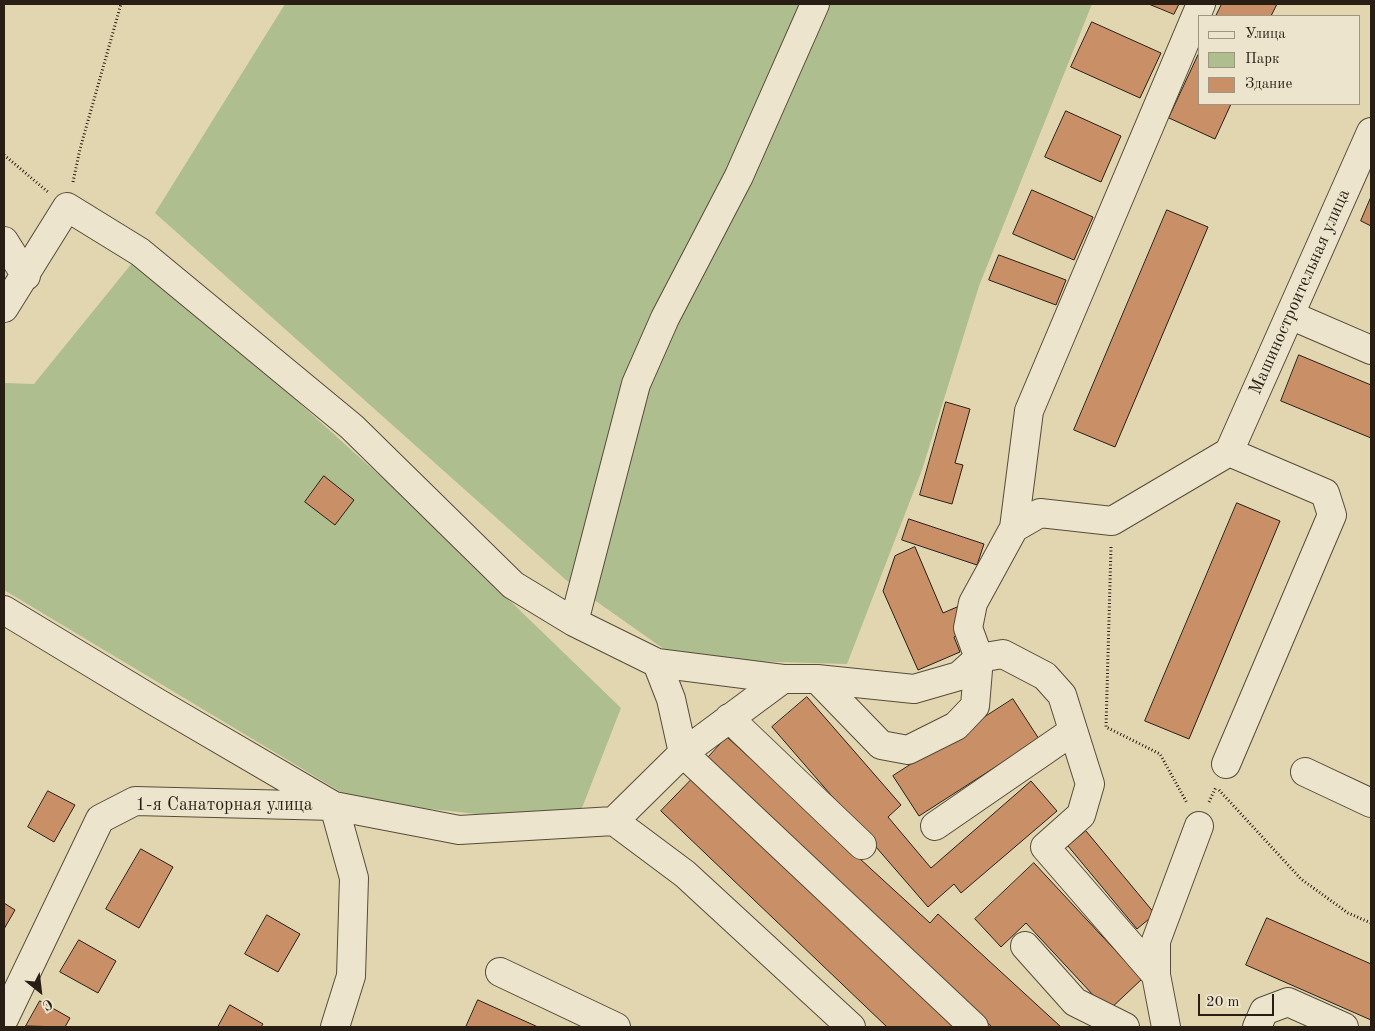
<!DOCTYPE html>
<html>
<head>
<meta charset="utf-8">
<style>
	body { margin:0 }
	#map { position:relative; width:1375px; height:1031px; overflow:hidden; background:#e2d6b0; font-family:"Old Standard TT",serif }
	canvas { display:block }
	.frame { position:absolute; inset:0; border:5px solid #291e13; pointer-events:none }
	.legend { position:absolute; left:1198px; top:15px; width:162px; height:90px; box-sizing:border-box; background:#ece4cc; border:1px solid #9e9582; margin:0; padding:6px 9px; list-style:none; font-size:15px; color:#291e13 }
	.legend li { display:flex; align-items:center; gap:10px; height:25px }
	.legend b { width:25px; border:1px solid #9e9582 }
	.north { position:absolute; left:15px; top:966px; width:50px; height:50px; -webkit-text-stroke:4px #ece4cc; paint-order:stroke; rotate:151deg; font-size:14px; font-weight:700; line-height:20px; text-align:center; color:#291e13 }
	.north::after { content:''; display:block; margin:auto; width:18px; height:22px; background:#291e13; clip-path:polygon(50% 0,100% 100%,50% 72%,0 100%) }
	.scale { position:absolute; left:1198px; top:994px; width:76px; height:22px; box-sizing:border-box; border:2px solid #291e13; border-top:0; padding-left:6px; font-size:15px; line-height:18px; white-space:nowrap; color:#291e13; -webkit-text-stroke:4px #ece4cc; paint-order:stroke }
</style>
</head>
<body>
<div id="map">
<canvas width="1375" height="1031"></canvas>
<div class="frame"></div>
<ul class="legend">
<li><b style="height:6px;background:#ece4cc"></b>Улица</li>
<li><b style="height:14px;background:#afbe8e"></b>Парк</li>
<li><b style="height:14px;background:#c99068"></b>Здание</li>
</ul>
<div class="north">С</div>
<div class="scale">20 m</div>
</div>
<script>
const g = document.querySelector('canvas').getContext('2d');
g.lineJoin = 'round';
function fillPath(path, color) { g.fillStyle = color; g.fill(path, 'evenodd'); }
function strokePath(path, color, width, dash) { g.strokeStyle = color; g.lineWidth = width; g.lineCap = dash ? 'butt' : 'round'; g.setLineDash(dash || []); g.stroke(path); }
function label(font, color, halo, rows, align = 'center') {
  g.font = font + ' "Old Standard TT",serif'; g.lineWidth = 5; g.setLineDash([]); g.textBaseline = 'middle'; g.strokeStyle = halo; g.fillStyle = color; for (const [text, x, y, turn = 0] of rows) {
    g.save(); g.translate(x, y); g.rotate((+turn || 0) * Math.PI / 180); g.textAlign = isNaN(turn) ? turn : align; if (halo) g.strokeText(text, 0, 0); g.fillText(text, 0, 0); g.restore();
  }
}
fillPath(new Path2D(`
	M 285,4 L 1092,4 L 979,286 L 922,470 L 847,664 L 678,659 L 566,580 L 155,213 Z
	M 137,257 L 387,482 L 621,708 L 582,808 L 514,818 L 356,801 L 4,590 L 4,383 L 34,384 Z`), '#afbe8e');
const building = new Path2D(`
	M 1149,4 L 1179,4 L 1174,14 Z
	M 1222,4 L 1277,4 L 1271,16 L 1216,16 Z
	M 1092,22 L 1161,53 L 1140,98 L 1071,67 Z
	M 1199,53 L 1199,104 L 1231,104 L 1215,139 L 1169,118 Z
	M 1066,111 L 1121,136 L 1101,182 L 1045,157 Z
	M 1032,190 L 1093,217 L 1074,260 L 1013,234 Z
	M 1371,197 L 1371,226 L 1361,221 Z
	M 1167,210 L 1208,227 L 1115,447 L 1074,430 Z
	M 999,255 L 1066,280 L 1056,305 L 989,280 Z
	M 1299,355 L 1371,385 L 1371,438 L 1281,401 Z
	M 946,402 L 970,409 L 955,463 L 963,465 L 952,504 L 920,495 Z
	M 324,476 L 354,500 L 335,525 L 305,502 Z
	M 1237,503 L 1280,521 L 1189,739 L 1145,721 Z
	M 909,519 L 984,544 L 977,565 L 902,540 Z
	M 915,547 L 943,613 L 957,607 L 967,632 L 954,637 L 960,652 L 918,670 L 883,591 L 895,556 Z
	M 807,697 L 901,805 L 888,817 L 931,868 L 1031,781 L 1057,811 L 961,893 L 954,884 L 928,907 L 772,727 Z
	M 1013,699 L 1039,739 L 919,816 L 893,776 Z
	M 727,737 L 930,923 L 938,914 L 1061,1027 L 992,1027 L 704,762 Z
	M 694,777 L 956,1027 L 887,1027 L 661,811 Z
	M 48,791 L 75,805 L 54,842 L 28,827 Z
	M 1086,831 L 1155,914 L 1137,929 L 1068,846 Z
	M 141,849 L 173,867 L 139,928 L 106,909 Z
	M 1034,863 L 1142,979 L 1108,1011 L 1026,923 L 1001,947 L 975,919 Z
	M 4,903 L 15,910 L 4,929 Z
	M 267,915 L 300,934 L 278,972 L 245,954 Z
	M 1267,918 L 1371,964 L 1371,1020 L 1246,965 Z
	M 79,940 L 116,961 L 98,993 L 60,972 Z
	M 478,1000 L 538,1027 L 466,1027 Z
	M 40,1001 L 70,1018 L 65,1027 L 26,1026 Z
	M 230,1005 L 263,1024 L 261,1027 L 218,1027 Z`);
fillPath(building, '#c99068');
strokePath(building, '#291e13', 1);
const minor = new Path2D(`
	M 4,241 L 26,276
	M 4,308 L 67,207 L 140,252 L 352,427 L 513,585 L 574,622 L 657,663 L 783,679
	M 1290,315 L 1371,350
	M 1229,452 L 1371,132
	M 1014,528 L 1029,411 L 1201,4
	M 4,610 L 156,702 L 334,806 L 459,830 L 614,821 L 685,874 L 851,1027
	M 574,622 L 636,384 L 665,318 L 739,176 L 815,4
	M 657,663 L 671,699 L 683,753 L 974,1027
	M 817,679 L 881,745 L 908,750 L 956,726 L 975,706 L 979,658 L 1003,654 L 1045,676 L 1062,695 L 1090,784 L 1081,815 L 1045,847 L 1156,975
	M 729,718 L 862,845
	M 1226,764 L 1332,515 L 1325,493 L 1229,452
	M 1305,772 L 1371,803
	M 614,821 L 683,753 L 783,679 L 817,679 L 914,689 L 959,676 L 979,658 L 968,628 L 973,603 L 1014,528 L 1040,513 L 1112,521 L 1229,452
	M 935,826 L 1073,731
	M 1025,946 L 1075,1002 L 1125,1027
	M 500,972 L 616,1027
	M 4,1019 L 100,819 L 135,801 L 334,806 L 354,878 L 351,976 L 335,1027
	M 1166,1027 L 1156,975 L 1156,941 L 1199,826
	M 1257,1027 L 1264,1011 L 1288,1002 L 1344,1027`);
strokePath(minor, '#574c3a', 30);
strokePath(new Path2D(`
	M 4,155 L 48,192
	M 73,182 L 80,149 L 121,4
	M 1111,547 L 1106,727 L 1160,754 L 1187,803
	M 1219,790 L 1301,879 L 1348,913 L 1371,923
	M 1209,802 L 1216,787`), '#291e13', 3, [1, 2.5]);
strokePath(minor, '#ece4cc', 28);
label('18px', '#291e13', '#ece4cc', [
	["Машиностроительная улица",1300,292,-66],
	["1-я Санаторная улица",224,805]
]);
</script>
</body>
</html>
